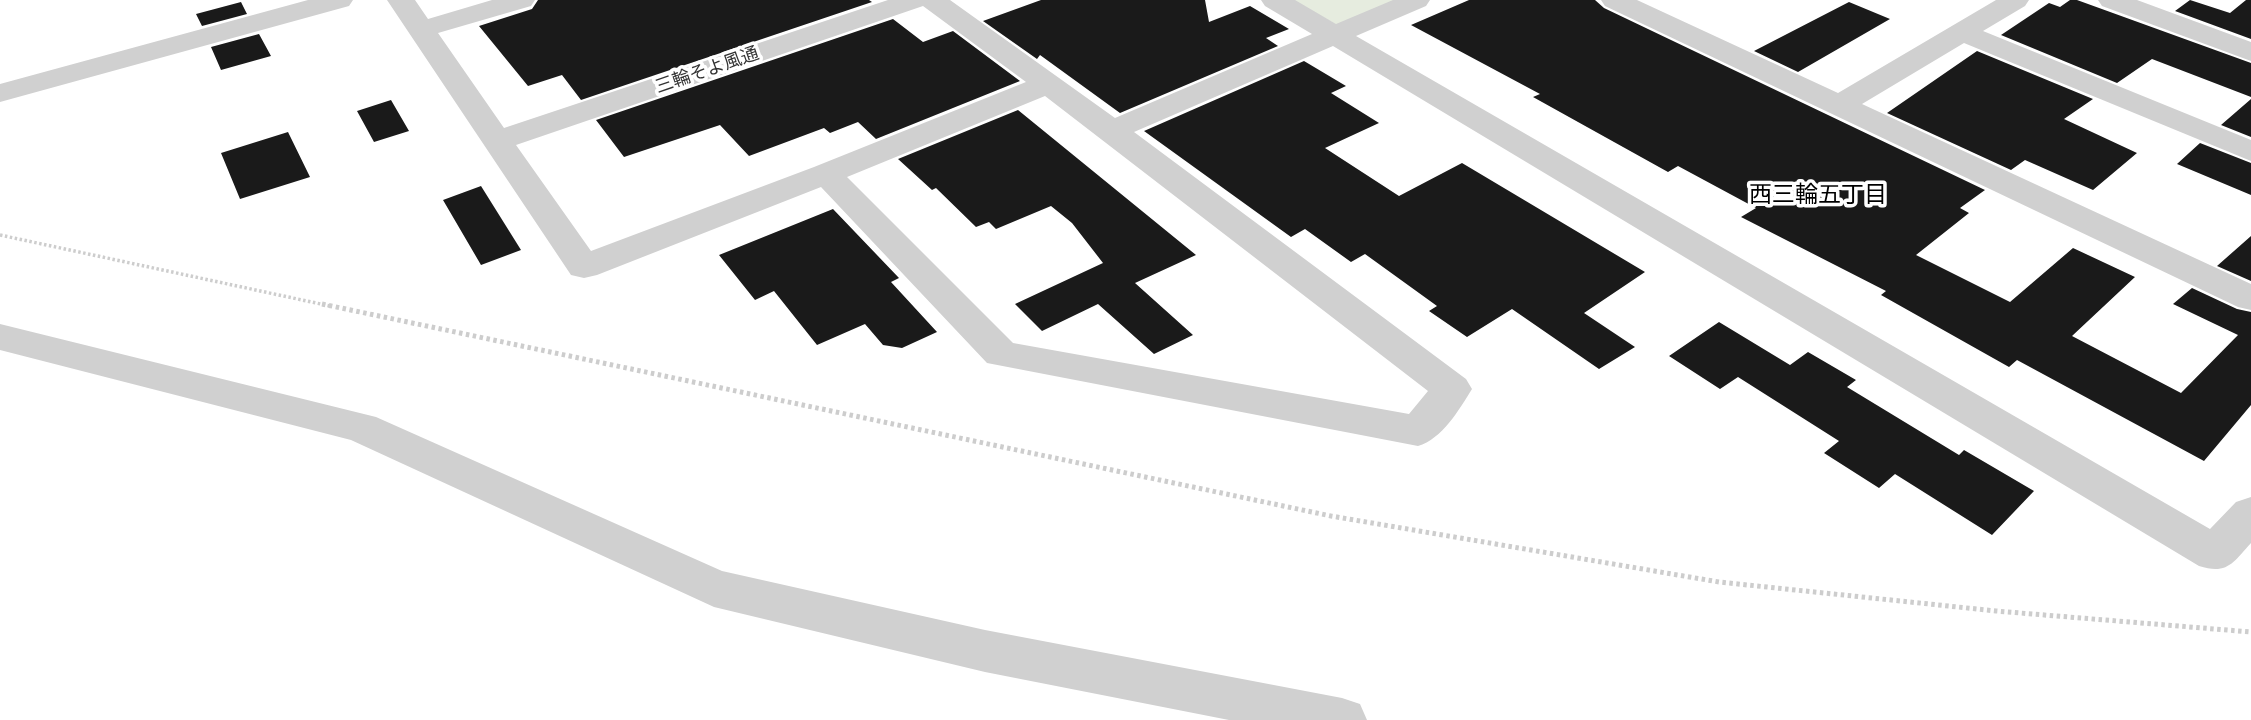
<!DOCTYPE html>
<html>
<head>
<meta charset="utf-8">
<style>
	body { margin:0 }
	canvas { display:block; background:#fff }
</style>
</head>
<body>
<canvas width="2251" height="720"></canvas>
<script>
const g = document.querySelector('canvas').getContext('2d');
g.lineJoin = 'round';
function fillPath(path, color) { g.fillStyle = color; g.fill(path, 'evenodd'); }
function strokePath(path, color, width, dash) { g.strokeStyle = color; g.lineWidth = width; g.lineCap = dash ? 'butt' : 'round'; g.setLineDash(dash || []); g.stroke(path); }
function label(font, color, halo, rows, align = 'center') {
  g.font = font + ' "Golos Text","Noto Sans JP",sans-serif'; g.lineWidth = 7; g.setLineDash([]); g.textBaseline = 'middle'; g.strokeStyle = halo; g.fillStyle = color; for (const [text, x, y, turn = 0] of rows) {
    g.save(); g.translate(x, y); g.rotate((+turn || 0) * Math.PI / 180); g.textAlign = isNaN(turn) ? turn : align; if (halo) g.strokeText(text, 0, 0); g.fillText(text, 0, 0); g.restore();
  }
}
fillPath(new Path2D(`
	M 1293,0 L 1395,0 L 1337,25 Z`), '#e6ecdf');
fillPath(new Path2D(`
	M 538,0 L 869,0 L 872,2 L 581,100 L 562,75 L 528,86 L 479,26 L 532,9 Z
	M 1041,0 L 1205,0 L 1209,22 L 1250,6 L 1289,29 L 1266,38 L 1278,46 L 1120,113 L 1040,55 L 1037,59 L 983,21 Z
	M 1469,0 L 1595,0 L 1604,8 L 1985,190 L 1960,208 L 1969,213 L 1916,255 L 2010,302 L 2073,248 L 2135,277 L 2072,336 L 2181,393 L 2238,335 L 2173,304 L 2192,288 L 2237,309 L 2251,312 L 2251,405 L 2204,461 L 2017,360 L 2009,367 L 1881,295 L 1886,291 L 1741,217 L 1756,208 L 1678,166 L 1668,172 L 1533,97 L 1540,94 L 1411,25 Z
	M 2070,0 L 2077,0 L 2251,63 L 2251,97 L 2152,59 L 2117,83 L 2001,35 L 2049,3 L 2060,7 Z
	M 2190,0 L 2230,13 L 2246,0 L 2251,0 L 2251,39 L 2175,11 Z
	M 241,2 L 247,14 L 202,26 L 196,14 Z
	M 1849,2 L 1890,19 L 1798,72 L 1754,51 Z
	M 893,19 L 923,42 L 953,31 L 1020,81 L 876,139 L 858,122 L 830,133 L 824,128 L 749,156 L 720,125 L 624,157 L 596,120 Z
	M 259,34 L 271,56 L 221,70 L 211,47 Z
	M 1977,51 L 2093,99 L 2064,119 L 2137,153 L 2093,190 L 2025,160 L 2011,170 L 1887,113 Z
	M 1304,61 L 1346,86 L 1331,93 L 1379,123 L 1325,148 L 1399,196 L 1462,163 L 1645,272 L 1584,313 L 1635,347 L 1599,369 L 1512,309 L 1467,337 L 1429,311 L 1437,306 L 1365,254 L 1351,262 L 1305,229 L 1291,237 L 1144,131 Z
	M 2251,99 L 2251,137 L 2221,125 Z
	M 391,100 L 409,131 L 374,142 L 357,111 Z
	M 1018,110 L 1196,255 L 1135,283 L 1193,335 L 1154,354 L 1098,304 L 1042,331 L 1015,304 L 1103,263 L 1072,223 L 1051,206 L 996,229 L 989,222 L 976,227 L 936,188 L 932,190 L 898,159 Z
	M 288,132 L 310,177 L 240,199 L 221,153 Z
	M 2200,143 L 2251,163 L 2251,195 L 2177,164 Z
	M 481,186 L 521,250 L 481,265 L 443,200 Z
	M 833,209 L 899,278 L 891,282 L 937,332 L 902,348 L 883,345 L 865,324 L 817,345 L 774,291 L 755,300 L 719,255 Z
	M 2251,236 L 2251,281 L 2217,266 Z
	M 1719,322 L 1790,365 L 1808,352 L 1856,380 L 1847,387 L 1959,455 L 1964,450 L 2034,491 L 1992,535 L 1895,474 L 1879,488 L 1824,453 L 1839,441 L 1738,377 L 1720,389 L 1669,356 Z`), '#1a1a1a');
strokePath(new Path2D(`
	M 0,235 L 330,306`), '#cdcdcd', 3.5, [2.5, 2.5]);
strokePath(new Path2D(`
	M 322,304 L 1331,516 L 1719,582 L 1996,611 L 2251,632`), '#cdcdcd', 5, [3.5, 3.5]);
fillPath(new Path2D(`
	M 308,0 L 353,0 L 349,6 L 0,102 L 0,84 Z
	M 387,0 L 415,0 L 428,19 L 492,0 L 535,0 L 531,6 L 438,33 L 504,128 L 888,0 L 950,0 L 1115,118 L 1312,34 L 1265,6 L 1261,0 L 1295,0 L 1336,24 L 1393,0 L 1430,0 L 1426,6 L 1356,36 L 2210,529 L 2236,502 L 2251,497 L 2251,543 C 2233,563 2227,575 2199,566 L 1333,46 L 1134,132 L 1466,379 L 1472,389 C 1459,410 1442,439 1418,446 L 987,363 L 821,187 L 597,275 L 584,278 L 571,275 ZM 923,6 L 1026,82 L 814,167 L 591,251 L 516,145 ZM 1045,96 L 1428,391 L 1409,414 L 1013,343 L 847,177 Z
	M 1601,0 L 1637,0 L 1838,93 L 1996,0 L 2029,0 L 2025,6 L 1983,31 L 2251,140 L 2251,161 L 1964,43 L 1862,104 L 2251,284 L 2251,310 L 2238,307 L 1605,6 Z
	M 2098,0 L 2137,0 L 2251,42 L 2251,61 L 2102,6 Z
	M 0,324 L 376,417 L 722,571 L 985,630 L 1342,698 L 1360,704 L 1367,720 L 1229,720 L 985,672 L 714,607 L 351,440 L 0,350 Z`), '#d0d0d0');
label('18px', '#333', '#fff', [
	["三輪そよ風通",707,70,-19]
]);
label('23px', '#000', '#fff', [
	["西三輪五丁目",1818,195]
]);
</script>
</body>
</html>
